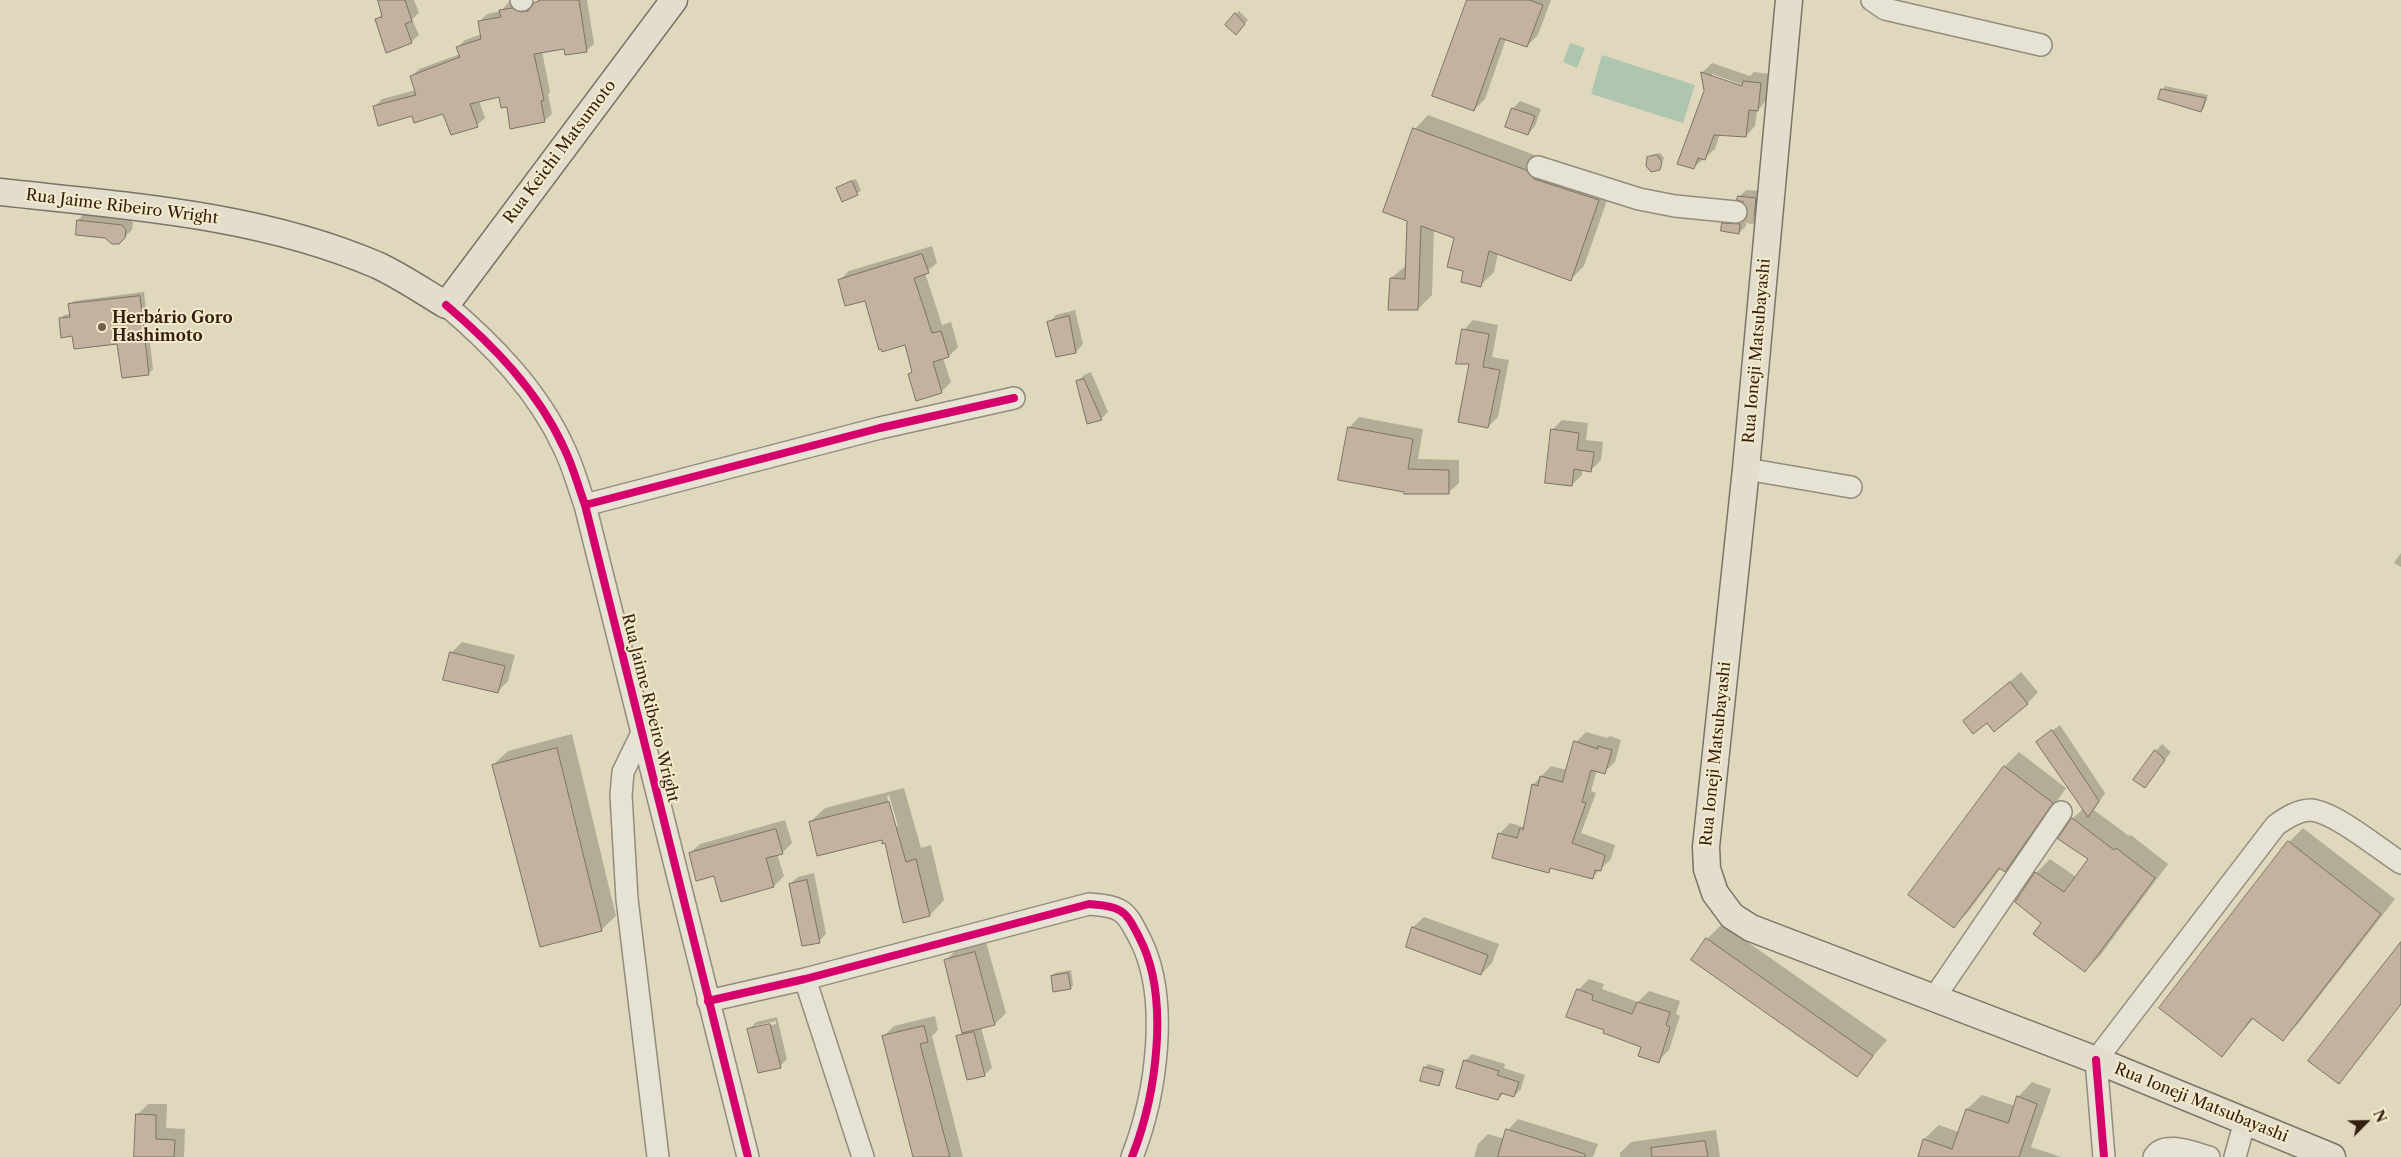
<!DOCTYPE html>
<html>
<head>
<meta charset="utf-8">
<style>
	body { margin:0 }
	#map { position:relative; width:2401px; height:1157px; overflow:hidden; background:#e0d8bd; font-family:"Libre Caslon Text",serif }
	canvas { display:block }
	.north { position:absolute; left:2341px; top:1097px; width:50px; height:50px; -webkit-text-stroke:4px #f4ebcb; paint-order:stroke; rotate:67deg; font-size:14px; font-weight:700; line-height:20px; text-align:center; color:#331e11 }
	.north::after { content:''; display:block; margin:auto; width:18px; height:22px; background:#331e11; clip-path:polygon(50% 0,100% 100%,50% 72%,0 100%) }
</style>
</head>
<body>
<div id="map">
<canvas width="2401" height="1157"></canvas>
<div class="north">N</div>
</div>
<script>
const g = document.querySelector('canvas').getContext('2d');
g.lineJoin = 'round';
function fillPath(path, color) { g.fillStyle = color; g.fill(path, 'evenodd'); }
function strokePath(path, color, width, dash) { g.strokeStyle = color; g.lineWidth = width; g.lineCap = dash ? 'butt' : 'round'; g.setLineDash(dash || []); g.stroke(path); }
function label(font, color, halo, rows, align = 'center') {
  g.font = font + ' "Libre Caslon Text",serif'; g.lineWidth = 4; g.setLineDash([]); g.textBaseline = 'middle'; g.strokeStyle = halo; g.fillStyle = color; for (const [text, x, y, turn = 0] of rows) {
    g.save(); g.translate(x, y); g.rotate((+turn || 0) * Math.PI / 180); g.textAlign = isNaN(turn) ? turn : align; if (halo) g.strokeText(text, 0, 0); g.fillText(text, 0, 0); g.restore();
  }
}
fillPath(new Path2D(`
	M 1570,43 L 1585,48 L 1577,68 L 1563,62 Z
	M 1602,55 L 1695,85 L 1683,123 L 1591,94 Z`), '#aec5b0');
fillPath(new Path2D(`
	M 379,0 L 414,0 L 419,13 L 412,19 L 419,35 L 411,42 L 376,20 L 383,13 Z
	M 539,0 L 587,0 L 594,44 L 586,51 L 565,48 L 542,51 L 550,92 L 548,94 L 552,114 L 544,121 L 508,106 L 500,95 L 479,101 L 485,118 L 477,125 L 444,112 L 413,115 L 374,107 L 382,99 L 416,90 L 412,76 L 419,69 L 460,54 L 458,47 L 465,40 L 482,34 L 479,22 L 487,14 L 501,11 L 508,3 L 520,1 L 528,6 L 534,4 Z
	M 1467,0 L 1551,0 L 1538,35 L 1527,46 L 1506,39 L 1485,99 L 1474,110 Z
	M 1239,11 L 1248,20 L 1239,30 L 1236,14 Z
	M 1712,63 L 1750,76 L 1754,72 L 1770,74 L 1767,100 L 1757,111 L 1755,126 L 1746,136 L 1720,134 L 1715,149 L 1693,168 L 1705,91 L 1703,72 ZM 1712,74 L 1749,87 L 1748,90 L 1712,77 Z
	M 2165,86 L 2208,95 L 2204,108 L 2201,111 L 2162,90 Z
	M 1520,101 L 1541,109 L 1535,126 L 1528,134 L 1513,108 Z
	M 1428,115 L 1540,157 L 1548,165 L 1612,186 L 1584,266 L 1570,280 L 1498,253 L 1494,272 L 1481,285 L 1465,270 L 1456,237 L 1434,230 L 1432,295 L 1418,309 L 1391,278 L 1407,265 L 1415,129 Z
	M 1660,153 L 1664,158 L 1659,168 L 1648,158 L 1652,155 Z
	M 856,179 L 861,191 L 842,200 L 837,188 Z
	M 1746,190 L 1762,191 L 1760,214 L 1753,221 L 1746,221 L 1746,226 L 1739,233 L 1723,224 L 1730,217 L 1748,217 L 1749,207 L 1739,197 Z
	M 85,213 L 129,218 L 133,223 L 132,230 L 119,242 L 106,237 L 77,233 L 78,220 Z
	M 932,246 L 937,263 L 925,273 L 942,325 L 951,322 L 958,347 L 949,356 L 943,358 L 951,382 L 941,392 L 910,374 L 913,371 L 905,344 L 866,300 L 839,281 L 849,271 Z
	M 144,292 L 153,369 L 149,373 L 123,377 L 118,343 L 73,335 L 60,319 L 64,315 L 71,314 L 70,304 L 74,301 Z
	M 1075,310 L 1083,344 L 1076,352 L 1049,323 L 1056,315 Z
	M 1473,320 L 1498,325 L 1492,357 L 1509,360 L 1498,417 L 1488,427 L 1464,330 Z
	M 1091,372 L 1108,412 L 1101,419 L 1077,382 L 1084,375 Z
	M 1359,417 L 1423,429 L 1418,459 L 1459,460 L 1459,483 L 1448,493 L 1405,493 L 1349,428 Z
	M 1562,420 L 1588,423 L 1586,440 L 1603,442 L 1601,460 L 1591,470 L 1582,469 L 1582,475 L 1572,485 L 1552,430 Z
	M 2401,553 L 2401,567 L 2394,563 Z
	M 462,642 L 515,655 L 508,681 L 497,692 L 451,653 Z
	M 2021,672 L 2038,692 L 2028,703 L 1995,730 L 1987,721 L 1965,721 Z
	M 2060,725 L 2105,793 L 2094,810 L 2129,836 L 2131,835 L 2168,864 L 2099,957 L 2085,970 L 2043,923 L 2036,873 L 2050,859 L 2076,877 L 2090,858 L 2059,839 L 2073,818 L 2084,808 L 2037,742 Z
	M 1586,732 L 1607,738 L 1610,736 L 1621,740 L 1615,762 L 1604,772 L 1597,770 L 1591,791 L 1596,793 L 1581,833 L 1615,845 L 1611,859 L 1592,878 L 1553,867 L 1548,872 L 1500,833 L 1510,823 L 1523,827 L 1525,824 L 1533,785 L 1551,766 L 1567,770 L 1576,742 Z
	M 572,734 L 616,916 L 601,930 L 493,765 L 508,751 Z
	M 2162,744 L 2171,752 L 2144,787 L 2156,751 Z
	M 2019,752 L 2066,788 L 2019,856 L 2005,870 L 2001,868 L 1968,912 L 1953,927 L 2004,767 Z
	M 904,788 L 921,848 L 931,845 L 944,900 L 930,915 L 904,922 L 886,842 L 882,839 L 810,822 L 825,808 ZM 889,795 L 898,826 L 895,826 L 887,796 Z
	M 785,820 L 792,843 L 782,853 L 777,854 L 784,876 L 774,886 L 721,900 L 714,874 L 690,853 L 700,844 Z
	M 2303,828 L 2395,899 L 2297,1025 L 2282,1039 L 2254,1018 L 2222,1055 L 2289,842 Z
	M 814,873 L 826,934 L 819,941 L 790,884 L 798,877 Z
	M 1424,917 L 1499,944 L 1492,963 L 1481,974 L 1413,927 Z
	M 1722,924 L 1887,1040 L 1857,1075 L 1693,960 L 1707,939 Z
	M 986,942 L 1006,1013 L 995,1024 L 981,1027 L 992,1068 L 984,1075 L 958,1037 L 963,1031 L 945,961 L 956,950 Z
	M 2401,944 L 2401,1004 L 2338,1082 Z
	M 1071,970 L 1073,985 L 1070,988 L 1052,976 L 1055,973 Z
	M 1589,979 L 1604,984 L 1602,989 L 1638,1002 L 1649,991 L 1680,1001 L 1676,1014 L 1680,1016 L 1669,1050 L 1658,1061 L 1643,1047 L 1605,1029 L 1578,990 Z
	M 935,1016 L 938,1030 L 932,1036 L 963,1157 L 914,1157 L 883,1037 L 894,1026 Z
	M 777,1017 L 787,1059 L 780,1066 L 749,1030 L 756,1022 ZM 776,1021 L 776,1024 L 755,1029 L 755,1026 Z
	M 1472,1054 L 1505,1064 L 1504,1068 L 1525,1075 L 1521,1089 L 1514,1096 L 1504,1093 L 1498,1099 L 1465,1061 Z
	M 1428,1064 L 1445,1069 L 1438,1085 L 1422,1080 L 1425,1067 Z
	M 2032,1082 L 2051,1089 L 2031,1147 L 2061,1157 L 1919,1157 L 1924,1139 L 1939,1125 L 1959,1132 L 1967,1109 L 1982,1095 L 2015,1106 L 2018,1097 Z
	M 148,1104 L 167,1104 L 166,1128 L 185,1129 L 184,1157 L 136,1157 L 137,1115 Z
	M 1518,1119 L 1598,1144 L 1593,1157 L 1474,1157 L 1478,1144 L 1488,1134 L 1505,1139 L 1508,1130 Z
	M 1716,1130 L 1720,1157 L 1620,1157 L 1620,1153 L 1631,1142 Z`), '#0003');
const building = new Path2D(`
	M 378,0 L 405,0 L 412,21 L 405,24 L 412,43 L 386,53 L 375,19 L 382,17 Z
	M 541,0 L 579,0 L 587,52 L 565,55 L 564,49 L 534,54 L 544,100 L 541,101 L 545,122 L 510,129 L 507,107 L 501,108 L 499,97 L 470,104 L 478,127 L 451,135 L 443,114 L 414,123 L 412,116 L 378,126 L 373,106 L 416,95 L 410,76 L 460,57 L 456,47 L 481,39 L 478,21 L 501,17 L 499,10 L 512,8 L 521,12 L 528,11 L 534,3 Z
	M 1467,0 L 1529,0 L 1543,5 L 1527,47 L 1500,38 L 1474,111 L 1432,96 Z
	M 1235,13 L 1245,24 L 1236,35 L 1225,25 Z
	M 1701,72 L 1742,86 L 1743,81 L 1761,83 L 1758,111 L 1749,110 L 1746,137 L 1714,135 L 1705,160 L 1698,158 L 1694,169 L 1677,164 L 1704,91 Z
	M 2161,89 L 2206,98 L 2201,112 L 2158,99 Z
	M 1512,108 L 1535,116 L 1528,135 L 1505,127 Z
	M 1413,128 L 1526,170 L 1534,179 L 1599,200 L 1571,281 L 1489,251 L 1481,287 L 1461,282 L 1463,271 L 1447,267 L 1454,238 L 1421,226 L 1418,310 L 1388,310 L 1390,278 L 1405,279 L 1407,221 L 1383,212 Z
	M 1657,155 L 1662,162 L 1660,170 L 1651,172 L 1646,166 L 1647,157 Z
	M 852,181 L 858,195 L 842,202 L 836,188 Z
	M 1738,196 L 1756,198 L 1753,223 L 1743,222 L 1748,214 L 1748,207 L 1744,202 L 1737,200 Z
	M 77,220 L 122,225 L 126,230 L 125,238 L 119,244 L 112,244 L 105,238 L 76,235 Z
	M 1722,223 L 1740,224 L 1739,234 L 1721,231 Z
	M 922,254 L 929,273 L 914,278 L 932,333 L 941,331 L 949,357 L 933,362 L 942,393 L 916,401 L 908,374 L 912,372 L 905,345 L 882,352 L 881,349 L 879,350 L 865,301 L 845,306 L 838,280 Z
	M 140,296 L 149,375 L 122,378 L 117,344 L 74,349 L 72,336 L 61,338 L 59,318 L 70,317 L 68,304 Z
	M 1069,316 L 1076,353 L 1056,357 L 1047,322 Z
	M 1462,329 L 1489,334 L 1483,367 L 1500,370 L 1488,428 L 1458,422 L 1469,364 L 1456,364 Z
	M 1084,379 L 1102,420 L 1087,424 L 1076,381 Z
	M 1348,427 L 1413,439 L 1408,469 L 1449,470 L 1449,494 L 1404,494 L 1404,492 L 1338,480 Z
	M 1551,429 L 1579,433 L 1577,450 L 1594,452 L 1591,472 L 1574,469 L 1572,486 L 1545,483 Z
	M 450,652 L 505,666 L 498,693 L 443,680 Z
	M 2010,682 L 2028,704 L 1994,732 L 1987,723 L 1973,734 L 1963,721 Z
	M 2052,730 L 2099,801 L 2088,817 L 2036,742 Z
	M 1574,741 L 1598,749 L 1598,746 L 1612,750 L 1605,774 L 1591,770 L 1582,802 L 1586,803 L 1572,843 L 1605,855 L 1601,871 L 1595,870 L 1593,879 L 1550,868 L 1549,873 L 1492,858 L 1498,833 L 1517,838 L 1520,828 L 1523,830 L 1532,784 L 1538,786 L 1540,776 L 1562,782 Z
	M 557,748 L 602,931 L 540,947 L 492,765 Z
	M 2155,750 L 2165,760 L 2145,788 L 2133,780 Z
	M 2004,766 L 2053,803 L 2005,872 L 1999,868 L 1954,928 L 1908,895 Z
	M 889,802 L 906,862 L 916,859 L 930,916 L 903,923 L 885,843 L 882,844 L 882,840 L 817,856 L 809,822 Z
	M 2072,818 L 2114,850 L 2116,848 L 2155,878 L 2085,972 L 2033,934 L 2041,923 L 2015,902 L 2035,872 L 2064,892 L 2088,859 L 2058,839 Z
	M 776,829 L 783,854 L 766,858 L 774,887 L 721,902 L 714,876 L 696,881 L 689,853 Z
	M 2288,841 L 2381,914 L 2283,1041 L 2252,1018 L 2222,1057 L 2159,1008 Z
	M 807,880 L 820,943 L 802,946 L 789,884 Z
	M 1412,927 L 1488,955 L 1481,975 L 1406,947 Z
	M 1706,938 L 1873,1056 L 1857,1077 L 1691,960 Z
	M 2401,942 L 2401,1004 L 2339,1084 L 2308,1061 Z
	M 975,952 L 995,1025 L 962,1033 L 944,960 Z
	M 1068,973 L 1071,989 L 1053,992 L 1051,976 Z
	M 1577,989 L 1593,995 L 1592,1000 L 1632,1014 L 1637,1002 L 1670,1012 L 1666,1025 L 1670,1027 L 1659,1063 L 1638,1056 L 1641,1047 L 1603,1033 L 1604,1030 L 1566,1017 Z
	M 770,1024 L 781,1068 L 758,1073 L 747,1029 Z
	M 924,1026 L 928,1042 L 920,1044 L 950,1157 L 913,1157 L 882,1036 Z
	M 974,1032 L 985,1076 L 967,1080 L 956,1036 Z
	M 1464,1060 L 1499,1071 L 1497,1075 L 1519,1082 L 1514,1097 L 1501,1093 L 1498,1100 L 1456,1088 Z
	M 1424,1067 L 1443,1072 L 1439,1086 L 1420,1081 Z
	M 2017,1096 L 2037,1104 L 2019,1157 L 1918,1157 L 1923,1139 L 1952,1149 L 1966,1109 L 2008,1123 Z
	M 136,1114 L 156,1115 L 156,1139 L 175,1140 L 174,1157 L 134,1157 Z
	M 1506,1129 L 1585,1154 L 1585,1157 L 1498,1157 Z
	M 1705,1141 L 1708,1157 L 1652,1157 L 1651,1148 Z`);
fillPath(building, '#c2b29f');
strokePath(building, '#7b7364', 1);
strokePath(new Path2D(`
	M 1736,212 L 1754,213`), '#bdb39b', 21, [21, 11]);
const minor = new Path2D(`
	M 521,0 L 522,0
	M 1872,0 L 1885,9 L 2041,45
	M 1538,167 L 1639,199 L 1675,206 L 1736,212
	M 446,305 C 493,345 538,391 564,448 C 573,466 578,486 585,505 L 748,1157
	M 1746,469 L 1851,487
	M 585,505 L 880,428 L 1014,398
	M 642,733 L 623,772 L 621,795 L 627,899 L 658,1157
	M 805,979 L 863,1157
	M 1934,998 L 2061,812
	M 708,1001 L 805,979 L 1089,904 C 1098,905 1110,905 1119,910 C 1129,915 1134,928 1139,937 C 1171,997 1156,1096 1132,1157
	M 2104,1157 L 2096,1060 L 2276,825 C 2286,818 2298,810 2311,810 C 2335,812 2379,849 2401,863
	M 2154,1157 C 2164,1140 2194,1153 2209,1157
	M 2235,1157 L 2245,1121`);
const major = new Path2D(`
	M 1789,0 L 1746,469 L 1706,847 L 1707,869 L 1715,893 L 1732,916 L 1751,928 L 2096,1060 L 2332,1157
	M 0,192 C 127,206 258,214 377,265 C 401,276 424,292 446,305 L 674,0`);
strokePath(minor, '#938c7c', 24);
strokePath(major, '#7b7364', 29);
strokePath(minor, '#e6e2d4', 21);
strokePath(major, '#e2ddcd', 26);
strokePath(new Path2D(`
	M 446,305 C 493,345 538,391 564,448 C 573,466 578,486 585,505 L 748,1157
	M 585,505 L 880,428 L 1014,398
	M 708,1001 L 805,979 L 1089,904 C 1098,905 1110,905 1119,910 C 1129,915 1134,928 1139,937 C 1171,997 1156,1096 1132,1157
	M 2096,1060 L 2104,1157`), '#d6006c', 8);
for (const [x, y, r, color] of [
	[102,327,5,"#705f4d"]
]) { const dot = new Path2D(); dot.arc(x, y, r, 0, 2 * Math.PI); g.fillStyle = color; g.fill(dot); strokePath(dot, '#f4ebcb', 2); }
label('16px', '#331e11', '#f4ebcb', [
	["Rua Keichi Matsumoto",560,152,-53],
	["Rua Jaime Ribeiro Wright",122,207,7],
	["Rua Ioneji Matsubayashi",1757,351,-85],
	["Rua Jaime Ribeiro Wright",650,708,76],
	["Rua Ioneji Matsubayashi",1716,754,-84],
	["Rua Ioneji Matsubayashi",2201,1103,22]
]);
label('bold 16px', '#331e11', '#f4ebcb', [
	["Herbário Goro",112,318],
	["Hashimoto",112,336]
], 'left');
</script>
</body>
</html>
